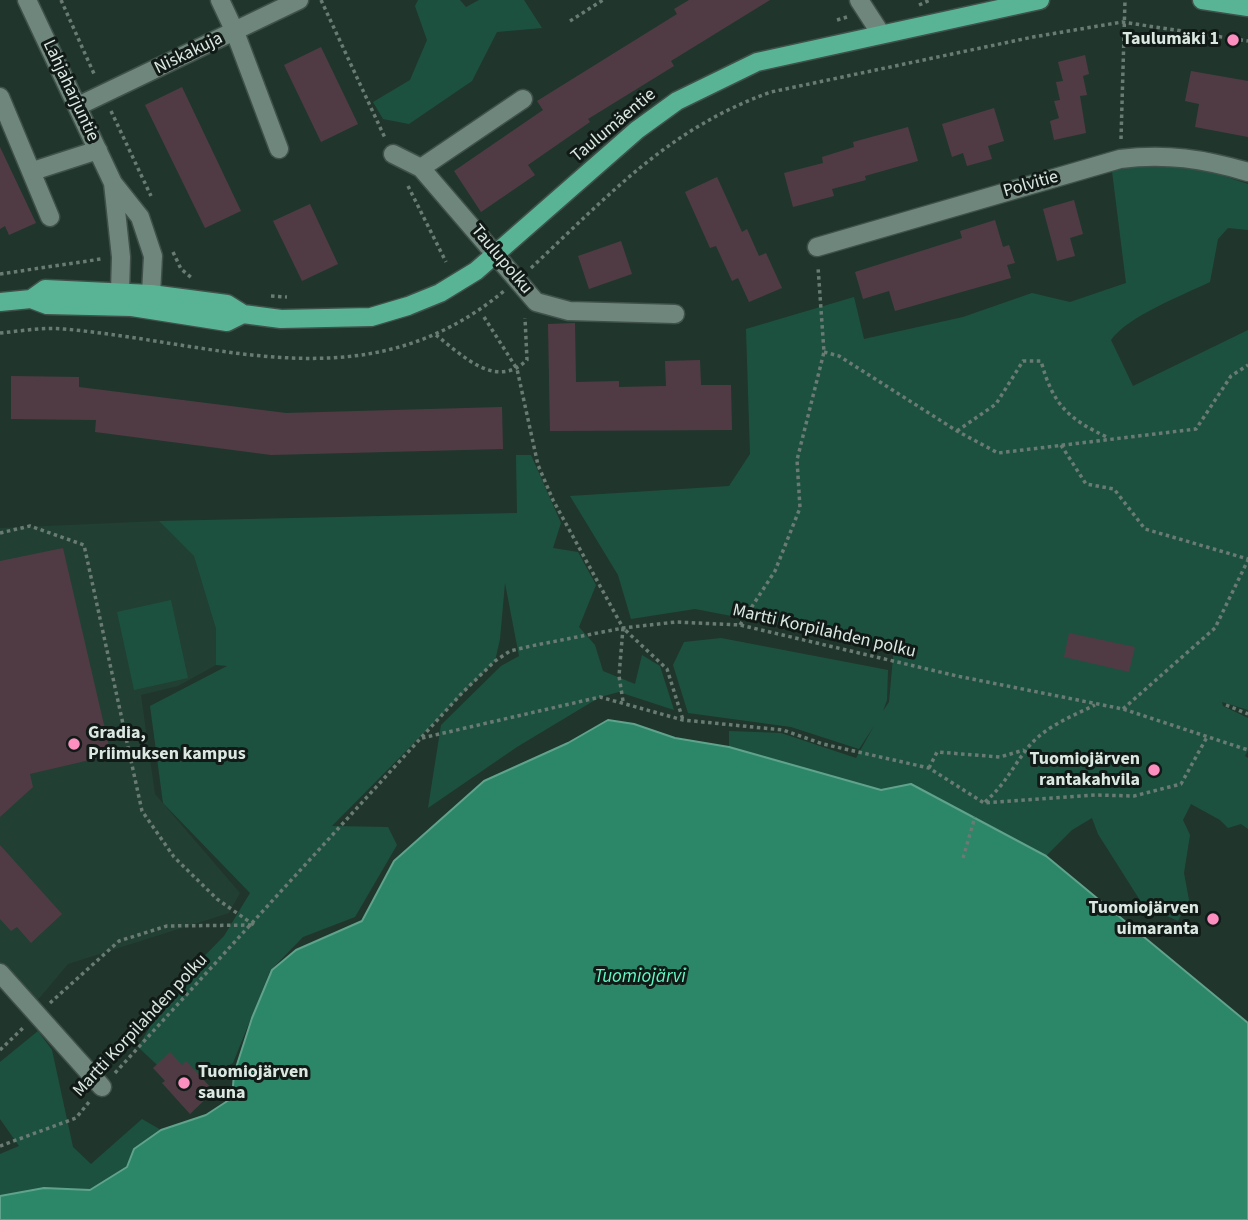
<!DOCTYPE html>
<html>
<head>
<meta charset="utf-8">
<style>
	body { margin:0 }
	canvas { display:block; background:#20352c }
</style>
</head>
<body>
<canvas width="1248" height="1220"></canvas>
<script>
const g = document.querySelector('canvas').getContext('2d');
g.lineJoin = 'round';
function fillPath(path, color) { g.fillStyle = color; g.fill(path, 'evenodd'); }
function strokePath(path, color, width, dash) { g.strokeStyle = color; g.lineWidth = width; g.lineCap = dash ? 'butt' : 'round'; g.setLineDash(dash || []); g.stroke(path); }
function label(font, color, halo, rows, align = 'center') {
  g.font = font + ' "Source Sans 3",sans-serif'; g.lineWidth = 6; g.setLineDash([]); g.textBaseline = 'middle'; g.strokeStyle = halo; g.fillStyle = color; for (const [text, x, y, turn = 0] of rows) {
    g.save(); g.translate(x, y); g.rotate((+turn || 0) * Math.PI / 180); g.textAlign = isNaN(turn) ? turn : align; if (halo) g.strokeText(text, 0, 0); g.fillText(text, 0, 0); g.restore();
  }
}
fillPath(new Path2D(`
	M 159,521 L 194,555 L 216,629 L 216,665 L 178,686 L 141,695 L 155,794 L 240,893 L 229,913 L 68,964 L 36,1002 L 0,965 L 0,528 Z`), '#213f33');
fillPath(new Path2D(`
	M 418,0 L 460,0 L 466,7 L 479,0 L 524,0 L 542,28 L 497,32 L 472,81 L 409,124 L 383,119 L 373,102 L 410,80 L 427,40 L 415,6 Z
	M 1151,163 L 1190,165 L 1248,184 L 1248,230 L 1228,228 L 1218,239 L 1210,282 C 1183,295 1128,316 1111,340 L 1133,386 L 1248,330 L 1248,710 L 1222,702 L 1223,706 L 1248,718 L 1248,750 L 1245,756 L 1248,758 L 1248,829 L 1241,824 L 1228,828 L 1220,820 L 1191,804 L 1183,820 L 1190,835 L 1184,873 L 1189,900 L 1178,921 L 1143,905 L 1098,834 L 1092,818 L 1072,830 L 1046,856 L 911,784 L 881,790 L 729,747 L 729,731 L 781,733 L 856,758 L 874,726 L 859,749 L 791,727 L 688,713 L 673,665 L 684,642 L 721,638 L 888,670 L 887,700 L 883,711 L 889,702 L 894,647 L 695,609 L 631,619 L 618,575 L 570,496 L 729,486 L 750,454 L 746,329 L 854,297 L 864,339 L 963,317 L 1032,293 L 1070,302 L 1126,283 L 1112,171 Z
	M 516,455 L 531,455 L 561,523 L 553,548 L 578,552 L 596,585 L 579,627 L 595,645 L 603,671 L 635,684 L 642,655 L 660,666 L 674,710 L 619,692 L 600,697 L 517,747 L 428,808 L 441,725 L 501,666 L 519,656 L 505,583 L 500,639 L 495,661 L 332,826 L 388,827 L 397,845 L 355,917 L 303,937 L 270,971 L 233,1063 L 184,1090 L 138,1047 L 173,988 L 224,936 L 250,893 L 163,803 L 150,706 L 227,666 L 216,665 L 216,629 L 194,556 L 159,521 L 517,513 Z
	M 171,600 L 188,678 L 134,690 L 117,612 Z
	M 38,1031 L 52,1050 L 73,1147 L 91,1164 L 142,1119 L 161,1130 L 134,1149 L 127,1167 L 90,1190 L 44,1188 L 0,1196 L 0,1154 L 19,1146 L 0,1119 L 0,1062 Z`), '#1d513f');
const water = new Path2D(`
	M 608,720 L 634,724 L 675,738 L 729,747 L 881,790 L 911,784 L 1046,856 L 1248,1023 L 1248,1220 L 0,1220 L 0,1196 L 44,1188 L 90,1190 L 127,1167 L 134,1149 L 161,1130 L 206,1115 L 232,1098 L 234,1074 L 252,1018 L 272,970 L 296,950 L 362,921 L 394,861 L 484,781 L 568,743 Z`);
fillPath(water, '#2c8668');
strokePath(water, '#60a38d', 2);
fillPath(new Path2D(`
	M 689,0 L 770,0 L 671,61 L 674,66 L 588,119 L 590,122 L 528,165 L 535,175 L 481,212 L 454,171 L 543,110 L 537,101 L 677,14 L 674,9 Z
	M 321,47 L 358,124 L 321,142 L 284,65 Z
	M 1085,55 L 1089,74 L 1083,76 L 1087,95 L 1080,96 L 1086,133 L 1054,140 L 1050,121 L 1059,118 L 1054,101 L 1060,100 L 1056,82 L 1063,81 L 1058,62 Z
	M 1191,71 L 1248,81 L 1248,137 L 1195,127 L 1199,104 L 1185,101 Z
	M 182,87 L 241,211 L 205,228 L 145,105 Z
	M 994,108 L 1004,141 L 988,146 L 992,159 L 967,166 L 963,153 L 952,157 L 942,124 Z
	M 908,127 L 918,161 L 865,176 L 866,180 L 832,189 L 834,196 L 793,207 L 784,173 L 823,163 L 822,157 L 854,147 L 853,142 Z
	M 0,147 L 36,223 L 9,235 L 5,226 L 0,229 Z
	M 717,177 L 742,232 L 747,229 L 759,256 L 766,253 L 782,288 L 749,302 L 738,278 L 732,281 L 716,246 L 710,248 L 685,192 Z
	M 1074,200 L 1083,234 L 1070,238 L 1075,256 L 1057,261 L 1043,209 Z
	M 310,204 L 338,264 L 302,281 L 273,221 Z
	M 995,220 L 1003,247 L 1009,245 L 1015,263 L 1007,265 L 1011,278 L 895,311 L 889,291 L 863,299 L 855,272 L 962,238 L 960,231 Z
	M 621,241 L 632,274 L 589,289 L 578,256 Z
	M 575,323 L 576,382 L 619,381 L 619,387 L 666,386 L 665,361 L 700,360 L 701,385 L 731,385 L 732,430 L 550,431 L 548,324 Z
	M 11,376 L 79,377 L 79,387 L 286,413 L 502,407 L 503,449 L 271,455 L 95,432 L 96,420 L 11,419 Z
	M 63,548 L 111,755 L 30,774 L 33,787 L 0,817 L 0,561 Z
	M 1069,633 L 1135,647 L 1129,672 L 1064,657 Z
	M 0,845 L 62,914 L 31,943 L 17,927 L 11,931 L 0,919 Z
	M 170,1052 L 182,1065 L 186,1061 L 214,1091 L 190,1114 L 162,1083 L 165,1081 L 153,1068 Z`), '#503b44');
const minor = new Path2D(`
	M 27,0 L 113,183 L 140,217 L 153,256 L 151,294 L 132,307 L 120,292 L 121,257 L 113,183
	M 220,0 L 235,32 L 279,149
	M 859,0 L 881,34
	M 0,97 L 50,217
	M 78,106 L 299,0
	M 393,154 L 421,168 L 536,302 L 569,311 L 675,314
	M 421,168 L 523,99
	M 33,171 L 98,150
	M 817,247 L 1120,159 C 1166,153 1204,159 1248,172
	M 0,973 L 102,1087`);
const major = new Path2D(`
	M 1202,0 L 1248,7
	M 31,299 L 45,289 L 151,294 L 227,304 L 243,314 L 281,319 L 371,317 L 408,306 L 440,293 L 476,271 L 637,130 L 677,101 L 757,62 L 1040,0
	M 0,302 L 31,299 L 47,305 L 132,307 L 227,322 L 243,314`);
strokePath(minor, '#3f514a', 21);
strokePath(major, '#3f514a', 21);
strokePath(new Path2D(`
	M 61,0 L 95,76
	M 321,0 L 385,138
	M 919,5 L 930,0
	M 837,20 L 847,17
	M 570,21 L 603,0
	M 111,111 L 151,196
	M 1121,139 L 1125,0
	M 408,186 L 446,262
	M 173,252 L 181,269 L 193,279
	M 531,268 C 608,196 669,128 771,92 L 1033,37 L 1122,22 L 1248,41
	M 0,274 L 101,259
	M 271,296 L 287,297
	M 484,317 L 517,369 L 538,465 L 553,500 L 623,628
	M 0,333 C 21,331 43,327 64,329 C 222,343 366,405 504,291
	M 436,335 C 463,356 496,390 527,360 L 525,318
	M 824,352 L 839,356 L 957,431 L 998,453 L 1196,429 L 1231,376 L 1248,365
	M 957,431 L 996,404 L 1023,361 L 1041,361 C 1053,405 1068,419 1109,438
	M 1061,445 L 1086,484 L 1114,489 L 1145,529 L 1248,559
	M 0,533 L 30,526 L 84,545 L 142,811 L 174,857 L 217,899 L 254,925
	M 740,625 L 775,571 L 800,508 L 797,460 L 824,352 L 818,267
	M 623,701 L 619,676 L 623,628 L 667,669 L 683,720
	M 1226,705 L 1248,714
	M 1123,709 L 1215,628 L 1248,560
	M 422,738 L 600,697 L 683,720 L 783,730 L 823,744 L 929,768 L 984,803 L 1095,795 L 1134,796 L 1181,784 L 1207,737
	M 929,768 L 937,752 L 1000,757 L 1024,750
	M 985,802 C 1006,783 1010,771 1026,750 C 1042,728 1070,717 1095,705
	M 963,858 L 975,817
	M 50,1003 L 119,941 L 167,926 L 254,925
	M 0,1050 L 24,1027
	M 115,1073 L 462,693 L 495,661 L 510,651 L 531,646 L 623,628 L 676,622 L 740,625 L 957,676 L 1123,709 L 1248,750
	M 0,1146 L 76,1118 L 89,1102`), '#697b73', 3.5, [3.5, 3.5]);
strokePath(minor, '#6f867c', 18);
strokePath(major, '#59b495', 18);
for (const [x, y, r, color] of [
	[1233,40,7,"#fd8ec0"],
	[74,744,7,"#fd8ec0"],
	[1154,770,7,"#fd8ec0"],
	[1213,919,7,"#fd8ec0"],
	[184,1083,7,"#fd8ec0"]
]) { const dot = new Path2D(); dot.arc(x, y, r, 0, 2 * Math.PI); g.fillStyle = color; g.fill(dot); strokePath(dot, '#111a16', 2.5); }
label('bold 18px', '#dbe8e2', '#111a16', [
	["Taulumäki 1",1219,40],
	["Gradia,",88,734,"left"],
	["Priimuksen kampus",88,755,"left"],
	["Tuomiojärven",1140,760],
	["rantakahvila",1140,781],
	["Tuomiojärven",1199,909],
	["uimaranta",1199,930],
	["Tuomiojärven",198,1073,"left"],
	["sauna",198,1094,"left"]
], 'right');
label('18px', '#dbe8e2', '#111a16', [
	["Niskakuja",189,54,-26],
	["Lahjaharjuntie",70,91,65],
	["Taulumäentie",614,126,-40],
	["Polvitie",1031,185,-16],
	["Taulupolku",501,260,50],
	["Martti Korpilahden polku",824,632,13],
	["Martti Korpilahden polku",141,1026,-47]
]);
label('italic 19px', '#5ffac5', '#111a16', [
	["Tuomiojärvi",640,978]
]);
</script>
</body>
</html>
